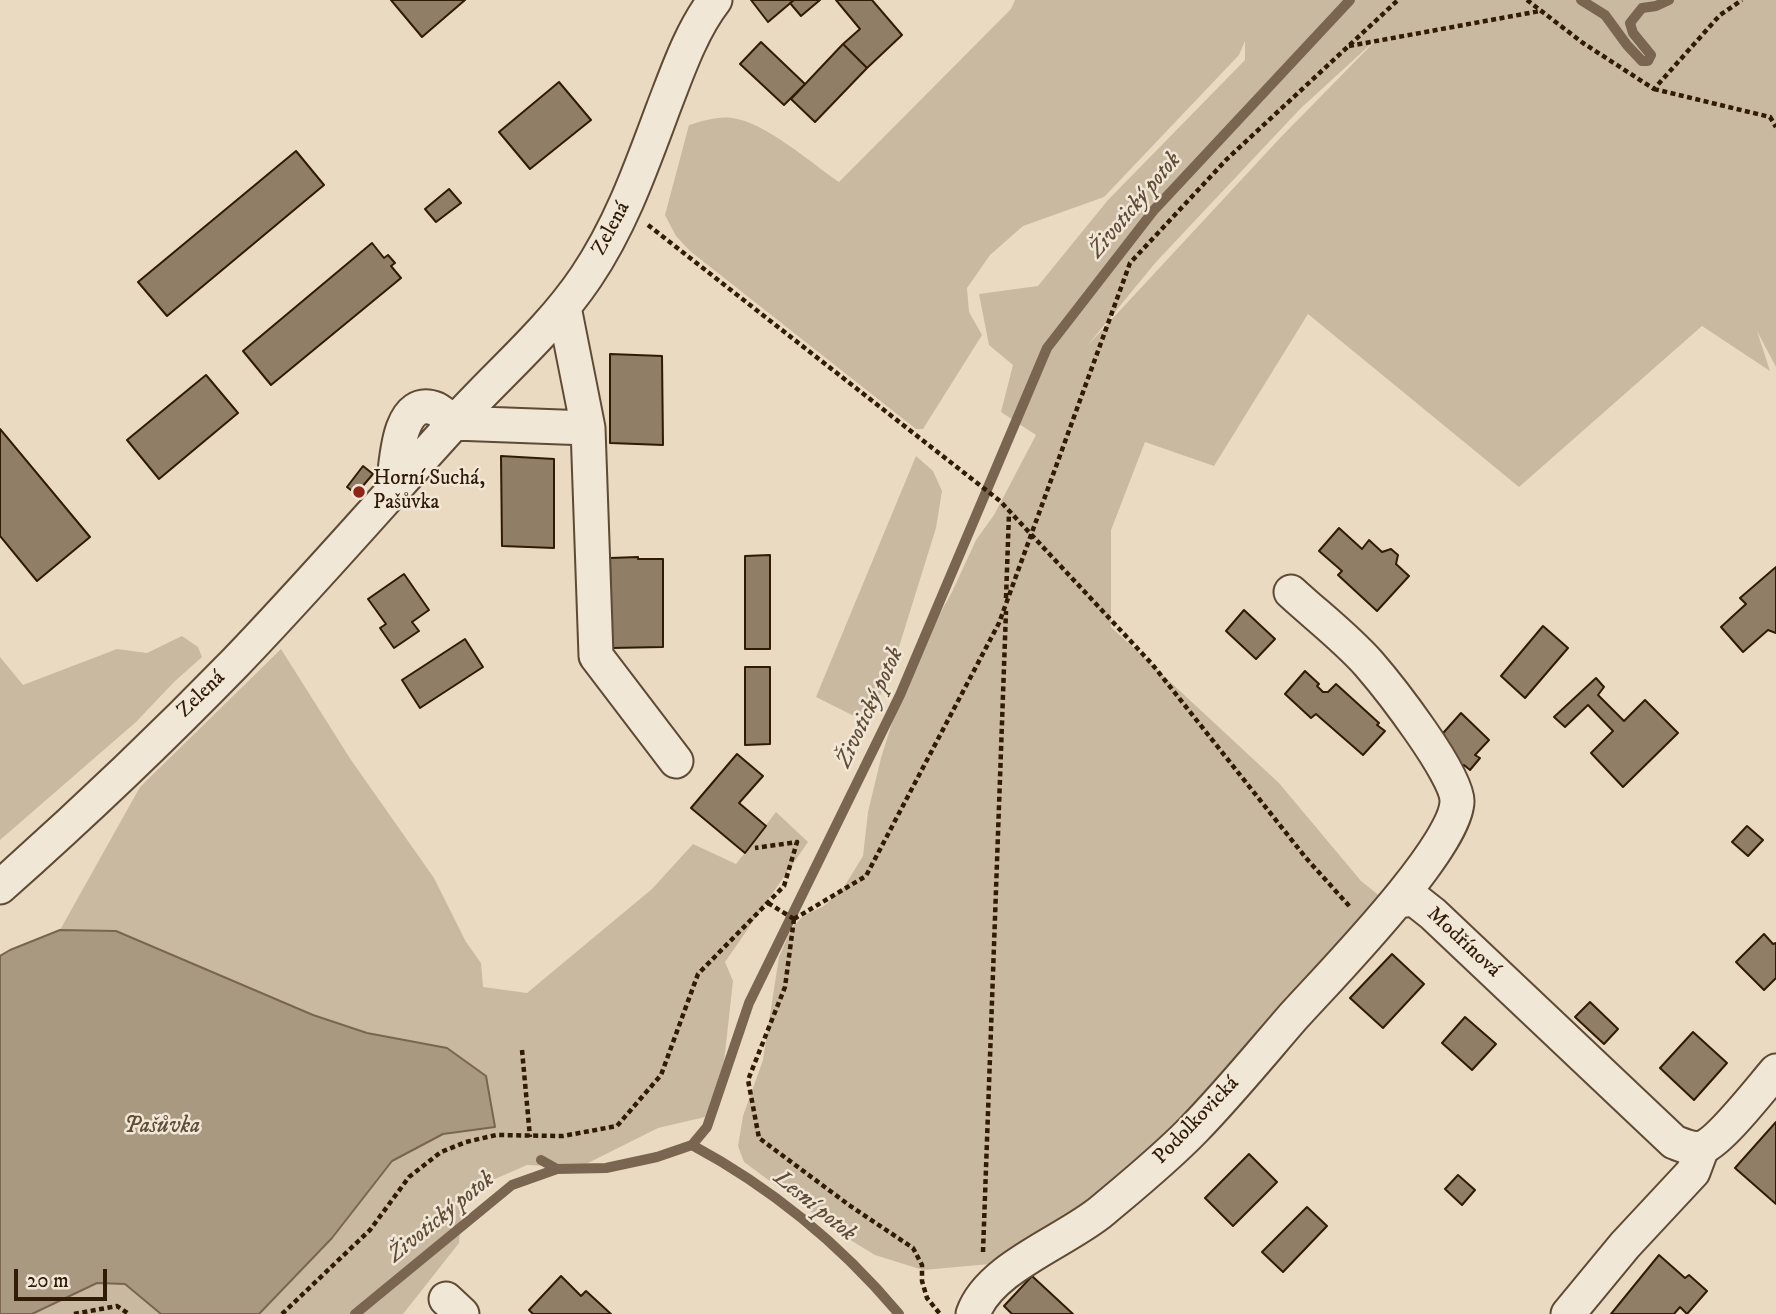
<!DOCTYPE html>
<html>
<head>
<meta charset="utf-8">
<style>
	body { margin:0 }
	#map { position:relative; width:1776px; height:1314px; overflow:hidden; background:#e9dac1; font-family:"IM FELL DW Pica",serif }
	canvas { display:block }
	.scale { position:absolute; left:14px; top:1269px; width:93px; height:32px; box-sizing:border-box; border:4px solid #311a06; border-top:0; padding-left:9px; font-size:21px; line-height:24px; white-space:nowrap; color:#311a06; -webkit-text-stroke:5px #f1e7d7; paint-order:stroke }
</style>
</head>
<body>
<div id="map">
<canvas width="1776" height="1314"></canvas>
<div class="scale">20 m</div>
</div>
<script>
const g = document.querySelector('canvas').getContext('2d');
g.lineJoin = 'round';
function fillPath(path, color) { g.fillStyle = color; g.fill(path, 'evenodd'); }
function strokePath(path, color, width, dash) { g.strokeStyle = color; g.lineWidth = width; g.lineCap = dash ? 'butt' : 'round'; g.setLineDash(dash || []); g.stroke(path); }
function label(font, color, halo, rows, align = 'center') {
  g.font = font + ' "IM FELL DW Pica",serif'; g.lineWidth = 5; g.setLineDash([]); g.textBaseline = 'middle'; g.strokeStyle = halo; g.fillStyle = color; for (const [text, x, y, turn = 0] of rows) {
    g.save(); g.translate(x, y); g.rotate((+turn || 0) * Math.PI / 180); g.textAlign = isNaN(turn) ? turn : align; if (halo) g.strokeText(text, 0, 0); g.fillText(text, 0, 0); g.restore();
  }
}
fillPath(new Path2D(`
	M 1015,0 L 1776,0 L 1776,367 L 1757,331 L 1770,371 L 1702,326 L 1519,487 L 1308,314 L 1214,466 L 1145,442 L 1111,530 L 1111,627 L 1279,783 L 1361,881 L 1381,897 L 1155,1146 L 1101,1195 L 990,1264 L 923,1270 L 875,1255 L 847,1238 L 744,1162 L 738,1146 L 743,1116 L 763,1060 L 779,957 L 791,929 L 803,916 L 824,906 L 844,887 L 863,856 L 868,812 L 881,758 L 898,704 L 925,640 L 952,592 L 976,540 L 994,515 L 1036,435 L 1001,412 L 1013,365 L 989,345 L 979,294 L 1038,286 L 1108,200 L 1245,60 L 1245,41 L 1239,55 L 1104,197 L 1023,226 L 990,255 L 967,288 L 969,312 L 982,335 L 923,429 L 916,429 L 690,251 L 676,236 L 665,215 L 689,125 C 703,121 717,116 732,118 C 765,122 811,163 839,182 L 1011,9 ZM 1384,32 L 1281,137 L 1087,346 L 1156,262 L 1300,109 Z
	M 916,456 L 933,471 L 942,491 L 936,528 L 893,666 L 868,723 L 816,697 Z
	M 182,636 L 198,647 L 202,657 L 174,682 L 136,722 L 0,840 L 0,657 L 23,685 L 117,649 L 147,653 Z
	M 281,649 L 351,760 L 434,878 L 466,942 L 481,963 L 483,987 L 527,993 L 652,889 L 693,844 L 736,864 L 776,812 L 808,842 L 725,962 L 733,981 L 724,1062 L 705,1117 L 658,1128 L 580,1167 L 527,1165 L 463,1193 L 459,1243 L 403,1314 L 259,1314 L 332,1238 L 392,1161 L 443,1134 L 495,1127 L 367,1033 L 313,1015 L 116,931 L 60,930 L 140,787 Z
	M 97,1283 L 125,1284 L 161,1314 L 32,1314 Z`), '#cab9a1');
const water = new Path2D(`
	M 60,930 L 116,931 L 313,1015 L 367,1033 L 447,1048 L 486,1076 L 495,1127 L 443,1134 L 392,1161 L 332,1238 L 259,1314 L 161,1314 L 125,1284 L 97,1283 L 32,1314 L 0,1314 L 0,956 L 10,950 Z`);
fillPath(water, '#aa9981');
strokePath(water, '#7a6650', 2);
strokePath(new Path2D(`
	M 1581,0 L 1605,15 L 1627,45 L 1642,61 L 1648,61 L 1651,55 L 1633,33 L 1630,23 L 1642,8 L 1656,6 L 1669,0
	M 692,1145 C 772,1188 841,1245 899,1314
	M 541,1160 L 557,1169
	M 355,1314 L 512,1185 L 557,1169 L 606,1168 L 657,1157 L 692,1145 L 707,1127 L 749,1003 L 900,695 L 1047,348 L 1154,210 L 1350,0`), '#7a6650', 10);
const building = new Path2D(`
	M 391,0 L 465,0 L 422,37 Z
	M 751,0 L 794,0 L 768,22 Z
	M 794,0 L 820,0 L 801,16 L 790,3 Z
	M 836,0 L 872,0 L 902,35 L 867,68 L 843,44 L 860,29 Z
	M 761,42 L 805,84 L 784,105 L 740,64 Z
	M 843,44 L 867,68 L 815,122 L 791,99 Z
	M 559,82 L 591,120 L 530,169 L 499,132 Z
	M 296,151 L 324,185 L 167,316 L 138,282 Z
	M 449,189 L 461,203 L 436,222 L 425,209 Z
	M 372,243 L 384,258 L 388,255 L 395,263 L 391,266 L 401,278 L 271,385 L 243,351 Z
	M 610,354 L 662,356 L 663,445 L 610,443 Z
	M 206,375 L 238,413 L 159,479 L 127,440 Z
	M 0,429 L 90,537 L 37,581 L 0,536 Z
	M 501,456 L 554,459 L 554,548 L 502,546 Z
	M 363,466 L 373,474 L 356,494 L 347,487 Z
	M 1339,528 L 1362,549 L 1369,540 L 1382,552 L 1391,549 L 1398,555 L 1396,564 L 1409,576 L 1377,611 L 1338,575 L 1342,571 L 1319,551 Z
	M 770,555 L 770,649 L 745,649 L 745,556 Z
	M 638,557 L 638,559 L 663,559 L 663,647 L 611,648 L 610,558 Z
	M 1776,567 L 1776,633 L 1768,630 L 1743,652 L 1721,627 L 1746,604 L 1740,598 Z
	M 404,574 L 429,610 L 412,622 L 419,631 L 394,648 L 380,628 L 386,624 L 368,599 Z
	M 1244,610 L 1275,639 L 1256,659 L 1226,631 Z
	M 1543,626 L 1568,648 L 1525,698 L 1501,676 Z
	M 465,639 L 483,667 L 420,708 L 402,680 Z
	M 745,667 L 770,667 L 770,744 L 745,745 Z
	M 1305,671 L 1319,684 L 1317,686 L 1323,692 L 1328,692 L 1336,684 L 1379,723 L 1377,725 L 1385,731 L 1363,755 L 1316,714 L 1311,718 L 1285,694 Z
	M 1596,678 L 1604,687 L 1598,695 L 1624,721 L 1645,700 L 1678,733 L 1623,787 L 1591,753 L 1613,731 L 1588,705 L 1565,727 L 1554,717 Z
	M 1461,713 L 1489,740 L 1475,755 L 1480,758 L 1470,770 L 1464,765 L 1463,767 L 1436,741 Z
	M 737,754 L 763,776 L 739,803 L 766,826 L 745,853 L 691,808 Z
	M 1747,826 L 1763,840 L 1748,856 L 1732,842 Z
	M 1764,934 L 1773,944 L 1776,943 L 1776,978 L 1764,990 L 1736,962 Z
	M 1392,954 L 1424,984 L 1383,1028 L 1350,998 Z
	M 1590,1002 L 1618,1029 L 1604,1044 L 1575,1017 Z
	M 1465,1017 L 1496,1044 L 1472,1070 L 1442,1043 Z
	M 1693,1032 L 1727,1063 L 1694,1100 L 1660,1068 Z
	M 1776,1122 L 1776,1204 L 1735,1168 Z
	M 1249,1154 L 1277,1182 L 1233,1226 L 1205,1198 Z
	M 1458,1175 L 1475,1190 L 1462,1205 L 1445,1189 Z
	M 1307,1207 L 1327,1226 L 1283,1272 L 1262,1252 Z
	M 1659,1255 L 1685,1278 L 1689,1275 L 1707,1291 L 1687,1314 L 1680,1307 L 1674,1314 L 1611,1314 Z
	M 561,1276 L 581,1296 L 586,1291 L 611,1314 L 533,1314 L 529,1310 Z
	M 1032,1276 L 1073,1314 L 1012,1314 L 1004,1306 Z`);
fillPath(building, '#917e67');
strokePath(building, '#311a06', 2);
const minor = new Path2D(`
	M 564,307 L 588,428
	M 454,423 L 588,428 L 596,656 L 676,761
	M 393,492 C 396,470 396,393 436,409 C 442,412 448,418 454,423
	M 0,887 C 81,815 160,740 235,663 C 310,585 381,503 454,423 C 497,375 549,332 586,277 C 621,225 641,168 663,109 C 677,73 691,31 715,0
	M 1399,901 L 1414,899 L 1433,914 L 1674,1142 C 1682,1145 1692,1150 1701,1148 C 1719,1143 1762,1087 1776,1071
	M 446,1299 L 462,1314
	M 973,1314 C 989,1267 1067,1241 1103,1210 C 1134,1184 1166,1158 1194,1129 C 1228,1094 1260,1055 1292,1018 C 1327,979 1457,847 1457,801 C 1457,774 1389,687 1369,664 C 1346,638 1317,616 1291,592
	M 1568,1314 L 1625,1245 L 1693,1172 L 1702,1148`);
strokePath(minor, '#5f4a35', 37);
strokePath(new Path2D(`
	M 1527,0 L 1583,43 L 1654,89 L 1720,15 L 1742,0
	M 1349,46 L 1540,11
	M 1654,89 L 1770,117 L 1776,127
	M 648,225 L 1000,501 L 1152,664 L 1306,858 L 1351,908
	M 1006,598 L 1009,513
	M 768,903 L 794,919
	M 794,919 L 866,876 L 999,623 L 1130,263 L 1227,159 L 1398,0
	M 794,919 L 785,987 L 748,1080 L 759,1138 L 849,1205 L 913,1248 L 922,1265 L 922,1281 L 927,1298 L 940,1314
	M 522,1050 L 530,1137
	M 983,1252 L 1006,611
	M 74,1314 L 117,1306 L 129,1314
	M 282,1314 L 370,1230 L 409,1177 L 441,1152 L 466,1142 L 496,1135 L 563,1136 L 617,1126 L 661,1075 L 698,974 L 784,886 L 797,842 L 755,848`), '#311a06', 4.5, [5, 3.5]);
strokePath(minor, '#f1e7d7', 33);
for (const [x, y, r, color] of [
	[359,492,7,"#8f2418"]
]) { const dot = new Path2D(); dot.arc(x, y, r, 0, 2 * Math.PI); g.fillStyle = color; g.fill(dot); strokePath(dot, '#f1e7d7', 2.5); }
label('21px', '#311a06', '#f1e7d7', [
	["Zelená",612,229,-62],
	["Zelená",202,695,-44],
	["Modřínová",1463,943,43],
	["Podolkovická",1197,1121,-46]
]);
label('21px', '#311a06', '#f1e7d7', [
	["Horní Suchá,",373,480],
	["Pašůvka",373,504]
], 'left');
label('italic 23px', '#614d37', '#f1e7d7', [
	["Životický potok",1136,206,-50],
	["Životický potok",871,708,-65],
	["Pašůvka",162,1127],
	["Lesní potok",814,1207,39],
	["Životický potok",442,1218,-39]
]);
</script>
</body>
</html>
